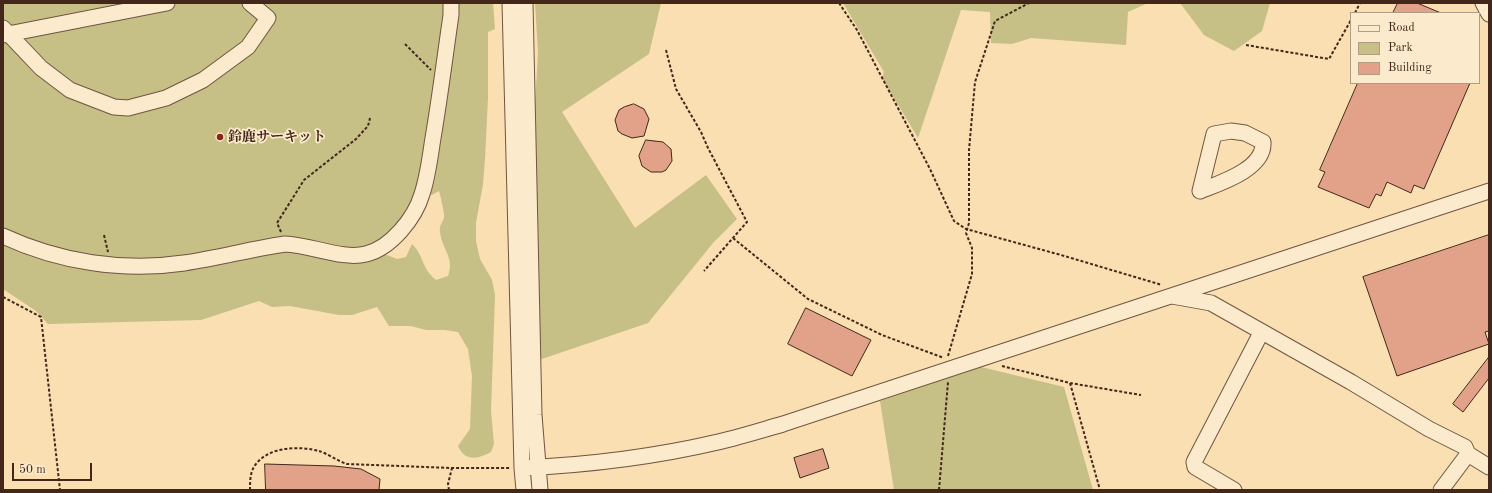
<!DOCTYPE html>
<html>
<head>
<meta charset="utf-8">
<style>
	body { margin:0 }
	#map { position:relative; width:1492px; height:493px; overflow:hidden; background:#f9dfb1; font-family:"Old Standard TT",serif }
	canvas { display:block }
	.frame { position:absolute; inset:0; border:4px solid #43271a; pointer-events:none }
	.legend { position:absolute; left:1350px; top:12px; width:130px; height:72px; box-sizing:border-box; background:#fbeacc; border:1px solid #b19c85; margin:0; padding:5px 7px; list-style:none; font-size:12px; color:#43271a }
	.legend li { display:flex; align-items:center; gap:8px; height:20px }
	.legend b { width:20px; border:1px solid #b19c85 }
	.scale { position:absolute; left:12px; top:463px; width:80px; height:18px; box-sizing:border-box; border:2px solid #43271a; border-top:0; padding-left:5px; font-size:12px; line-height:14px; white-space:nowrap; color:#43271a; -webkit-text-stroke:3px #fbeacc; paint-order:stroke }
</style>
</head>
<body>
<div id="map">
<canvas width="1492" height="493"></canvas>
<div class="frame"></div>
<ul class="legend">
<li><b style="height:5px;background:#fbeacc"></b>Road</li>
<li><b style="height:11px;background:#c6bf86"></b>Park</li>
<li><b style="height:11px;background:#e1a289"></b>Building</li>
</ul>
<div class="scale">50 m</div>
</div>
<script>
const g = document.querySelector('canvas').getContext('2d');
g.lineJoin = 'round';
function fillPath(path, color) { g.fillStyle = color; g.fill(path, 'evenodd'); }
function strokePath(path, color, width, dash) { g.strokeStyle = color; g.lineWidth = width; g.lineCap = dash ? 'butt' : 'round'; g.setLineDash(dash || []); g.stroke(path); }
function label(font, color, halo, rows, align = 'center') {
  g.font = font + ' "Old Standard TT","Noto Serif JP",serif'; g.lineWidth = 3.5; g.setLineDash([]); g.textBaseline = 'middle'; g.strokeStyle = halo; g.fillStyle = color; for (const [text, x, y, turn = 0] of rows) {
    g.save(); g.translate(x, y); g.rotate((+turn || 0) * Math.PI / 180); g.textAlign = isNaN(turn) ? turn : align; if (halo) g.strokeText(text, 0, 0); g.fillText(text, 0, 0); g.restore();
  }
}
fillPath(new Path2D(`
	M 3,3 L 493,3 L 495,29 L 488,32 L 488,97 L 485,159 L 483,184 L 476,223 L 476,241 L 480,259 L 492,280 L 495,295 L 491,411 L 494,444 L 491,452 C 478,459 465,462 458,446 L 470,429 L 472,376 L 468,349 L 458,332 L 445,330 L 426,330 L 411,326 L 389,326 L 377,307 L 352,315 L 339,315 L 290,306 L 272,307 L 259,301 L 201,320 L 48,324 L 36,311 L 3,289 ZM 426,191 L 432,195 L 439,191 C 440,194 445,214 444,218 C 442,223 439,226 440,232 C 442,250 455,257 448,276 L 436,280 C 421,268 425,257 412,244 L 406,257 L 397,259 L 384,254 L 402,241 L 424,204 Z
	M 535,3 L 661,3 L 649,54 L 562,112 L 635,228 L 706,175 L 737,219 L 713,243 L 648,323 L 536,361 L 533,138 L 538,53 Z
	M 843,3 L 1148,3 L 1128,12 L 1126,45 L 1031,38 L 1012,44 L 991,43 L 990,12 L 961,10 L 918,138 L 882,78 L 884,72 Z
	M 1180,3 L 1270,3 L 1262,31 L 1234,51 L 1204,35 Z
	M 981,367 L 1064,387 L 1093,490 L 894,490 L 880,401 Z`), '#c6bf86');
const building = new Path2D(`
	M 1398,3 L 1417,3 L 1441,13 L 1393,13 Z
	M 1358,83 L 1470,83 L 1424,189 L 1414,185 L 1411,193 L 1387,182 L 1381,196 L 1376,194 L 1369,208 L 1318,187 L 1325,172 L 1320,170 Z
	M 634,104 L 644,109 L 649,119 L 644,136 L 632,138 L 622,134 L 618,131 L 615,120 L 619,110 L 624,107 Z
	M 646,140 L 663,142 L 671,149 L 672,161 L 666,170 L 662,172 L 651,172 L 642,166 L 639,156 Z
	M 1489,235 L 1489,331 L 1485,332 L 1489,344 L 1397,376 L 1363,277 Z
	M 806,308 L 871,340 L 852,376 L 788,344 Z
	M 1489,357 L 1489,378 L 1463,412 L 1453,404 Z
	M 823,449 L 829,468 L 800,478 L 794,458 Z
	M 265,464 L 334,466 L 361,469 L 380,479 L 379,490 L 266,490 Z`);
fillPath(building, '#e1a289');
strokePath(building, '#43271a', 1);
const minor = new Path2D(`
	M 510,3 L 522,468 L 524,490
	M 525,3 L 534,415 L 540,490
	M 1483,3 L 1489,14
	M 3,28 L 41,68 L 70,90 L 114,107 L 128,108 L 166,98 L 203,80 L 248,47 L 268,18 L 250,3
	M 3,35 L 167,3
	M 1231,131 L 1245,133 L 1263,142 C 1265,169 1220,183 1200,191 L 1214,134 Z
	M 3,236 C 59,262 123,272 184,263 C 218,258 251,249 285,244 C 311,245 343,260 366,254 C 391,248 415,218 422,194 C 428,176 430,157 433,138 C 440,97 445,56 451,15 L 451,3
	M 1172,296 L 1211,303 L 1351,382 L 1429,429 L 1465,447 L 1468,454 L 1489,467
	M 522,468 C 588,465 654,457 718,442 C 740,437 762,430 783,424 L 1489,191
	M 1234,490 L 1195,467 L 1194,462 L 1261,333
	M 1441,490 L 1468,454`);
strokePath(minor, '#705540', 17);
strokePath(new Path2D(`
	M 839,3 L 857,30 L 930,169 L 954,221 L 966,229 L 1061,255 L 1162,285
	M 1355,13 L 1360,3
	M 405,44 L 431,70
	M 1246,45 L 1329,59 L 1351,20
	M 666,50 L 676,89 L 701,132 L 708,148 L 747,222 L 704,271
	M 281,232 L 277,223 L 304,180 L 356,139 L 368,126 L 370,118
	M 104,235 L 108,252
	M 733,238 L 808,299 L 882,335 L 944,358
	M 3,297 L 41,317 L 60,490
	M 948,356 L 972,274 L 972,248 L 966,233 L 969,223 L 969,150 L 975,82 L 995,21 L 1029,3
	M 1002,366 L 1070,383 L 1141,395
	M 1070,383 L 1100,490
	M 250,490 C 250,481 250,471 256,464 C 270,446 300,446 319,451 C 326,453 338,461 347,464 L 452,468 L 511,468
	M 449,490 L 448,484 L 452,468
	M 939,490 L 948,382`), '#43271a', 2, [3, 2]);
strokePath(minor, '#fbeacc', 15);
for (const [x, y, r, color] of [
	[220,137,4,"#8f2418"]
]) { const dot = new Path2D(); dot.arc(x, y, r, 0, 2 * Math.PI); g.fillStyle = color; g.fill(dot); strokePath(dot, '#fbeacc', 1.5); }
label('bold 14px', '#43271a', '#fbeacc', [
	["鈴鹿サーキット",228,137]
], 'left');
</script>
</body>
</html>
